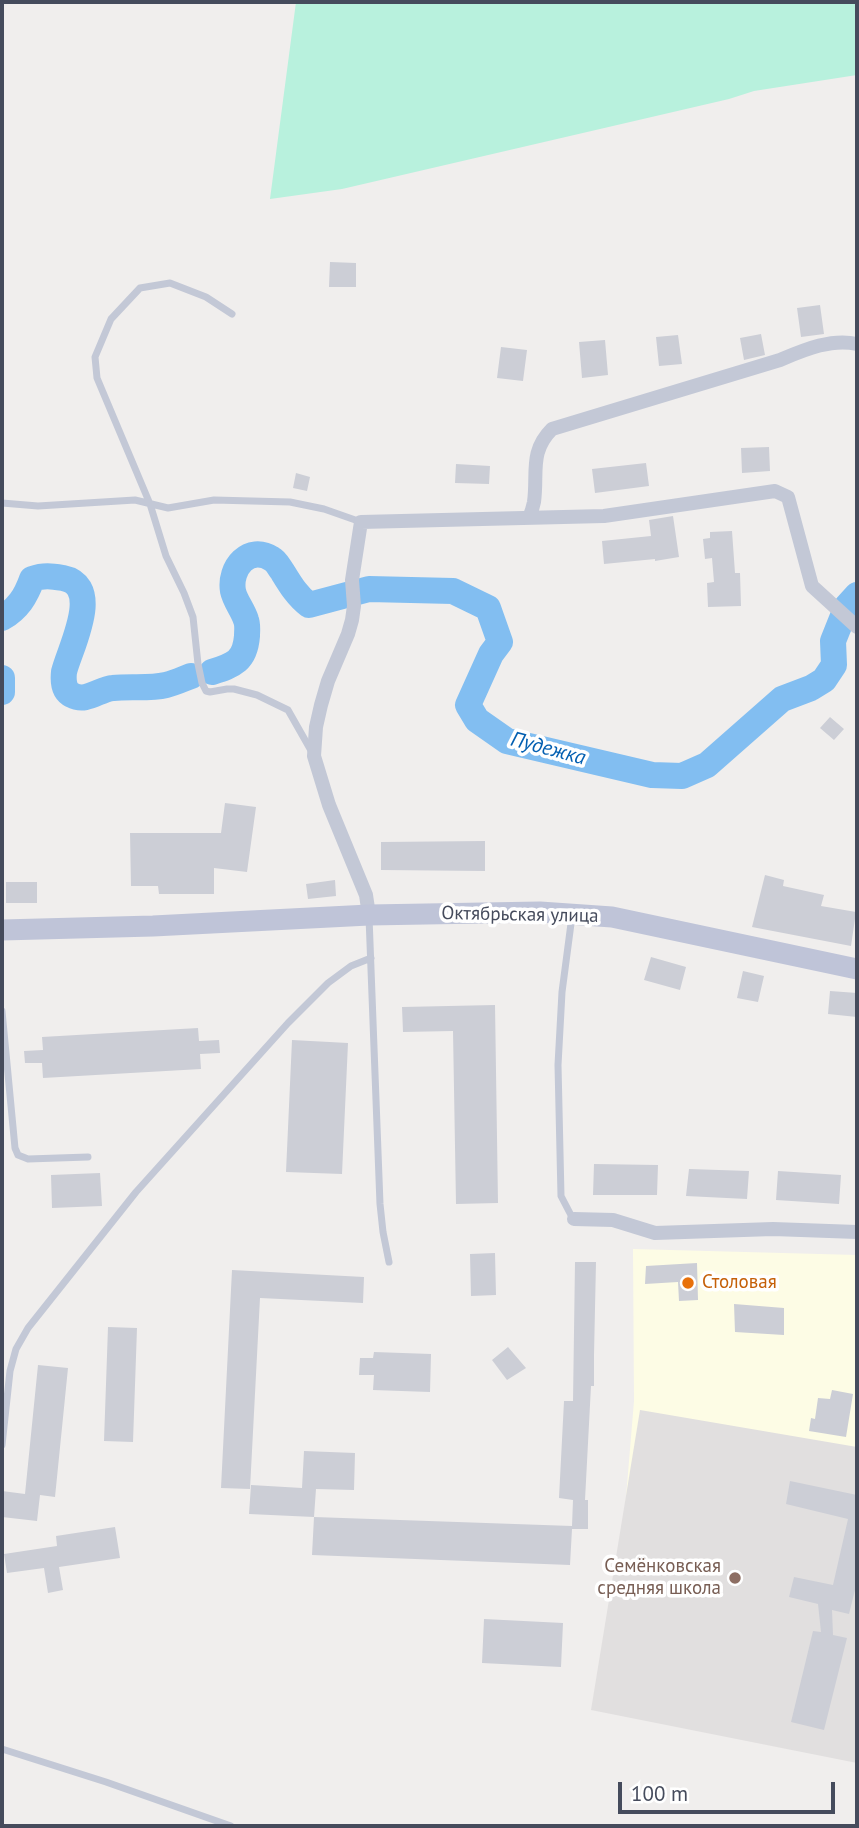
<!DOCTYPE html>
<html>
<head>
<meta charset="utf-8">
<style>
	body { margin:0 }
	#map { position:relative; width:859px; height:1828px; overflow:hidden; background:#f0eeed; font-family:"PT Sans",sans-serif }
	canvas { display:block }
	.frame { position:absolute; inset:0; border:4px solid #454b5c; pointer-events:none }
	.scale { position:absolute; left:618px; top:1782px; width:217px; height:32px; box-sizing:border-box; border:4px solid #454b5c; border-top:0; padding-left:9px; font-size:21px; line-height:24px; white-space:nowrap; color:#454b5c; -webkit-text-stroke:5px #fff; paint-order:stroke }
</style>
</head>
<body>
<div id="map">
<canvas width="859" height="1828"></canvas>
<div class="frame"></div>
<div class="scale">100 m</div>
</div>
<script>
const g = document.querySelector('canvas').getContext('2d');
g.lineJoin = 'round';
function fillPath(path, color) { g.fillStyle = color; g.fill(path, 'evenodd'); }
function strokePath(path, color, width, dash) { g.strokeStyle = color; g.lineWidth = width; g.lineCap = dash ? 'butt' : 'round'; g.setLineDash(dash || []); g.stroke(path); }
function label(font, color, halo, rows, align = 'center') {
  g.font = font + ' "PT Sans",sans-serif'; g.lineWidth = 7; g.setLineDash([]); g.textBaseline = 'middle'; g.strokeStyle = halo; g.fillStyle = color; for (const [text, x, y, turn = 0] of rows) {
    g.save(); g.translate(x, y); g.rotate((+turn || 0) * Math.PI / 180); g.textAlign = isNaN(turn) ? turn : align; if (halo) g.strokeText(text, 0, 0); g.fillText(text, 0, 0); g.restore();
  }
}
fillPath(new Path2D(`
	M 633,1249 L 857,1255 L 857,1744 L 609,1702 L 634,1401 Z`), '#fdfce5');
fillPath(new Path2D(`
	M 640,1410 L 857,1447 L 857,1763 L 591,1710 Z`), '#e1dfdf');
fillPath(new Path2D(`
	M 296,2 L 857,2 L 857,75 L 754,91 L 729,99 L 342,189 L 270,199 Z`), '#b8f1dd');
strokePath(new Path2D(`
	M 2,618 C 18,609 26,596 32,579 C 44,575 51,576 63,578 C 104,586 69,650 64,672 C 63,681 64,691 72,695 C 87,703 99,689 113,688 C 130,686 149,689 166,685 C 175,683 183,679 191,676
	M 212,672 C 234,665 245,661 247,636 C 247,631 248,625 246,620 C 243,610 235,601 233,591 C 229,568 249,544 272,559 C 276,561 279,567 282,571 C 290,584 297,596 309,605 L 369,589 L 453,591 L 488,608 L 500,642 L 491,654 L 468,705 L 477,720 L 507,741 L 652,775 L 682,776 L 707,765 L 782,699 L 811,688 L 824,680 L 834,665 L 833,641 L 847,606 L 857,595
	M 2,678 L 2,692`), '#82bef1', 26);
fillPath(new Path2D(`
	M 330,262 L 356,263 L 356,287 L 329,287 Z
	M 820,305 L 824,334 L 801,337 L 797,308 Z
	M 761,334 L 765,355 L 744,360 L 740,338 Z
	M 678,335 L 682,364 L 659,366 L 656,337 Z
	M 605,340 L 608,375 L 582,378 L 579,342 Z
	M 501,347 L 527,350 L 523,381 L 497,378 Z
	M 769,447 L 770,471 L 742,473 L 741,448 Z
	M 646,463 L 649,486 L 595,493 L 592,469 Z
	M 456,464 L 490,466 L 489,484 L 455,483 Z
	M 296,473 L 310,477 L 307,491 L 293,488 Z
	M 673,516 L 679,557 L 655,561 L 655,559 L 604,564 L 602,541 L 651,536 L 649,520 Z
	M 732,531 L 735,573 L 740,573 L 741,606 L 708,607 L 707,583 L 714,582 L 712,558 L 705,559 L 703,539 L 710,538 L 710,532 Z
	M 830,717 L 844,729 L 834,740 L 820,728 Z
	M 225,803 L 256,807 L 247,872 L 214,868 L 214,894 L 159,894 L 158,886 L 131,886 L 130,833 L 221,833 Z
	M 485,841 L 485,871 L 381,870 L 381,842 Z
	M 765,875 L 784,880 L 783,886 L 824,895 L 821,906 L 856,912 L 851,946 L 752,927 Z
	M 335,880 L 336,896 L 308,899 L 306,884 Z
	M 6,882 L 37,882 L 37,903 L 6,903 Z
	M 651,957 L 686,967 L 680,990 L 644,980 Z
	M 743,971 L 764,976 L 758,1002 L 737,998 Z
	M 830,991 L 857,993 L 857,1017 L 828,1014 Z
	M 495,1005 L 498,1203 L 456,1204 L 453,1031 L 403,1032 L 402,1007 Z
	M 198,1028 L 199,1041 L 219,1040 L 220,1053 L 200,1054 L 201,1069 L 43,1078 L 42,1063 L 25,1063 L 24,1051 L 43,1050 L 42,1037 Z
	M 292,1040 L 348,1043 L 342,1174 L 286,1172 Z
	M 594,1164 L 658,1165 L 657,1195 L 593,1195 Z
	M 689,1169 L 749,1171 L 747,1199 L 686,1196 Z
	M 778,1171 L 841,1175 L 839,1204 L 776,1200 Z
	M 100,1173 L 102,1206 L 52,1208 L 51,1175 Z
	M 495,1253 L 496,1295 L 471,1296 L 470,1254 Z
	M 575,1262 L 596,1262 L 594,1355 L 594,1386 L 591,1386 L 585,1500 L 588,1500 L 588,1529 L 572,1529 L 570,1565 L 312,1555 L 314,1517 L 572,1526 L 573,1500 L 559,1498 L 564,1401 L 573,1401 Z
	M 697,1263 L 698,1300 L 679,1301 L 678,1282 L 645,1284 L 646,1266 Z
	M 232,1270 L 364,1277 L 363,1303 L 260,1298 L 250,1489 L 221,1488 Z
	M 734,1304 L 784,1308 L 784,1335 L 735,1332 Z
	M 108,1327 L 137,1328 L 133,1442 L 104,1441 Z
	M 508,1347 L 526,1368 L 507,1380 L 492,1360 Z
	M 374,1352 L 431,1354 L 430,1392 L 373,1390 L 374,1375 L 359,1375 L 360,1358 L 373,1358 Z
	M 38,1365 L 68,1368 L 55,1497 L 40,1495 L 37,1521 L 2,1517 L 2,1491 L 25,1494 Z
	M 832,1390 L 853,1394 L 846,1437 L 809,1431 L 811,1418 L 815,1419 L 818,1398 L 830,1399 Z
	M 304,1451 L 355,1453 L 354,1490 L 316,1489 L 314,1517 L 249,1514 L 251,1485 L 302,1488 Z
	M 790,1481 L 857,1495 L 857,1582 L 849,1614 L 832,1610 L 833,1635 L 847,1638 L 824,1730 L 791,1722 L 813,1631 L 821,1632 L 818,1604 L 789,1597 L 794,1577 L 833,1585 L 848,1519 L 786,1504 Z
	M 115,1527 L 120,1558 L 59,1567 L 63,1590 L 48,1593 L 44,1568 L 7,1573 L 4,1554 L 57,1546 L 56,1536 Z
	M 484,1619 L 563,1623 L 561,1667 L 482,1663 Z`), '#ccced6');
strokePath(new Path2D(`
	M 232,314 L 206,297 L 170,283 L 140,288 L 111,319 L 95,357 L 97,378 L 150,504 L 166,556 L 184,593 L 193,617 L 198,664 L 202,683 L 206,691 L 210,692 L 227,689 L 234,689 L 257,695 L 288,710 L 313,754
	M 2,503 L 38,506 L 135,500 L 168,508 L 214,500 L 290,502 L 324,509 L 361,522
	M 572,916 L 562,992 L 558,1065 L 561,1196 L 573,1219
	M 369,917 L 380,1204 L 383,1232 L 389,1262
	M 2,1011 L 15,1148 L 18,1155 L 28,1159 L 88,1157
	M 2,1445 L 10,1371 L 16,1349 L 28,1328 L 136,1192 L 288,1023 L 328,983 L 351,966 L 371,958
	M 2,1749 L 106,1782 L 231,1826`), '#c3c8d6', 7);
strokePath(new Path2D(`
	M 529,518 C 531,513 533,507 534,502 C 538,473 529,452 552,429 L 780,360 C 804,350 831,338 857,344
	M 369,915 L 366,895 L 329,805 L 314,756 L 316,727 L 321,705 L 328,681 L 348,634 L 352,620 L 354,606 L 352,580 L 361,522 L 604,516 L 775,491 L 788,497 L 812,586 L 857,627
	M 574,1219 L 613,1220 L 655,1233 L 773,1229 L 857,1232`), '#c3c8d6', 14);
strokePath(new Path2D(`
	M 2,930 L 153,926 L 369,915 L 540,912 L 612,917 L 857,969`), '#bfc4d8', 21);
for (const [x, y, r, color] of [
	[688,1283,7,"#e8710a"],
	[735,1578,7,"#8d6e63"]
]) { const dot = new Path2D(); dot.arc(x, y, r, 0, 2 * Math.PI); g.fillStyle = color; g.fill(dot); strokePath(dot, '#fff', 2.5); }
label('19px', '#454b5c', '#fff', [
	["Октябрьская улица",520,915,1]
]);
label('19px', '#c56008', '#fff', [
	["Столовая",702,1283]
], 'left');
label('19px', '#785e54', '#fff', [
	["Семёнковская",721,1567],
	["средняя школа",721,1589]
], 'right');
label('italic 21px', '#035fb1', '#fff', [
	["Пудежка",548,749,15]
]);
</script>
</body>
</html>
